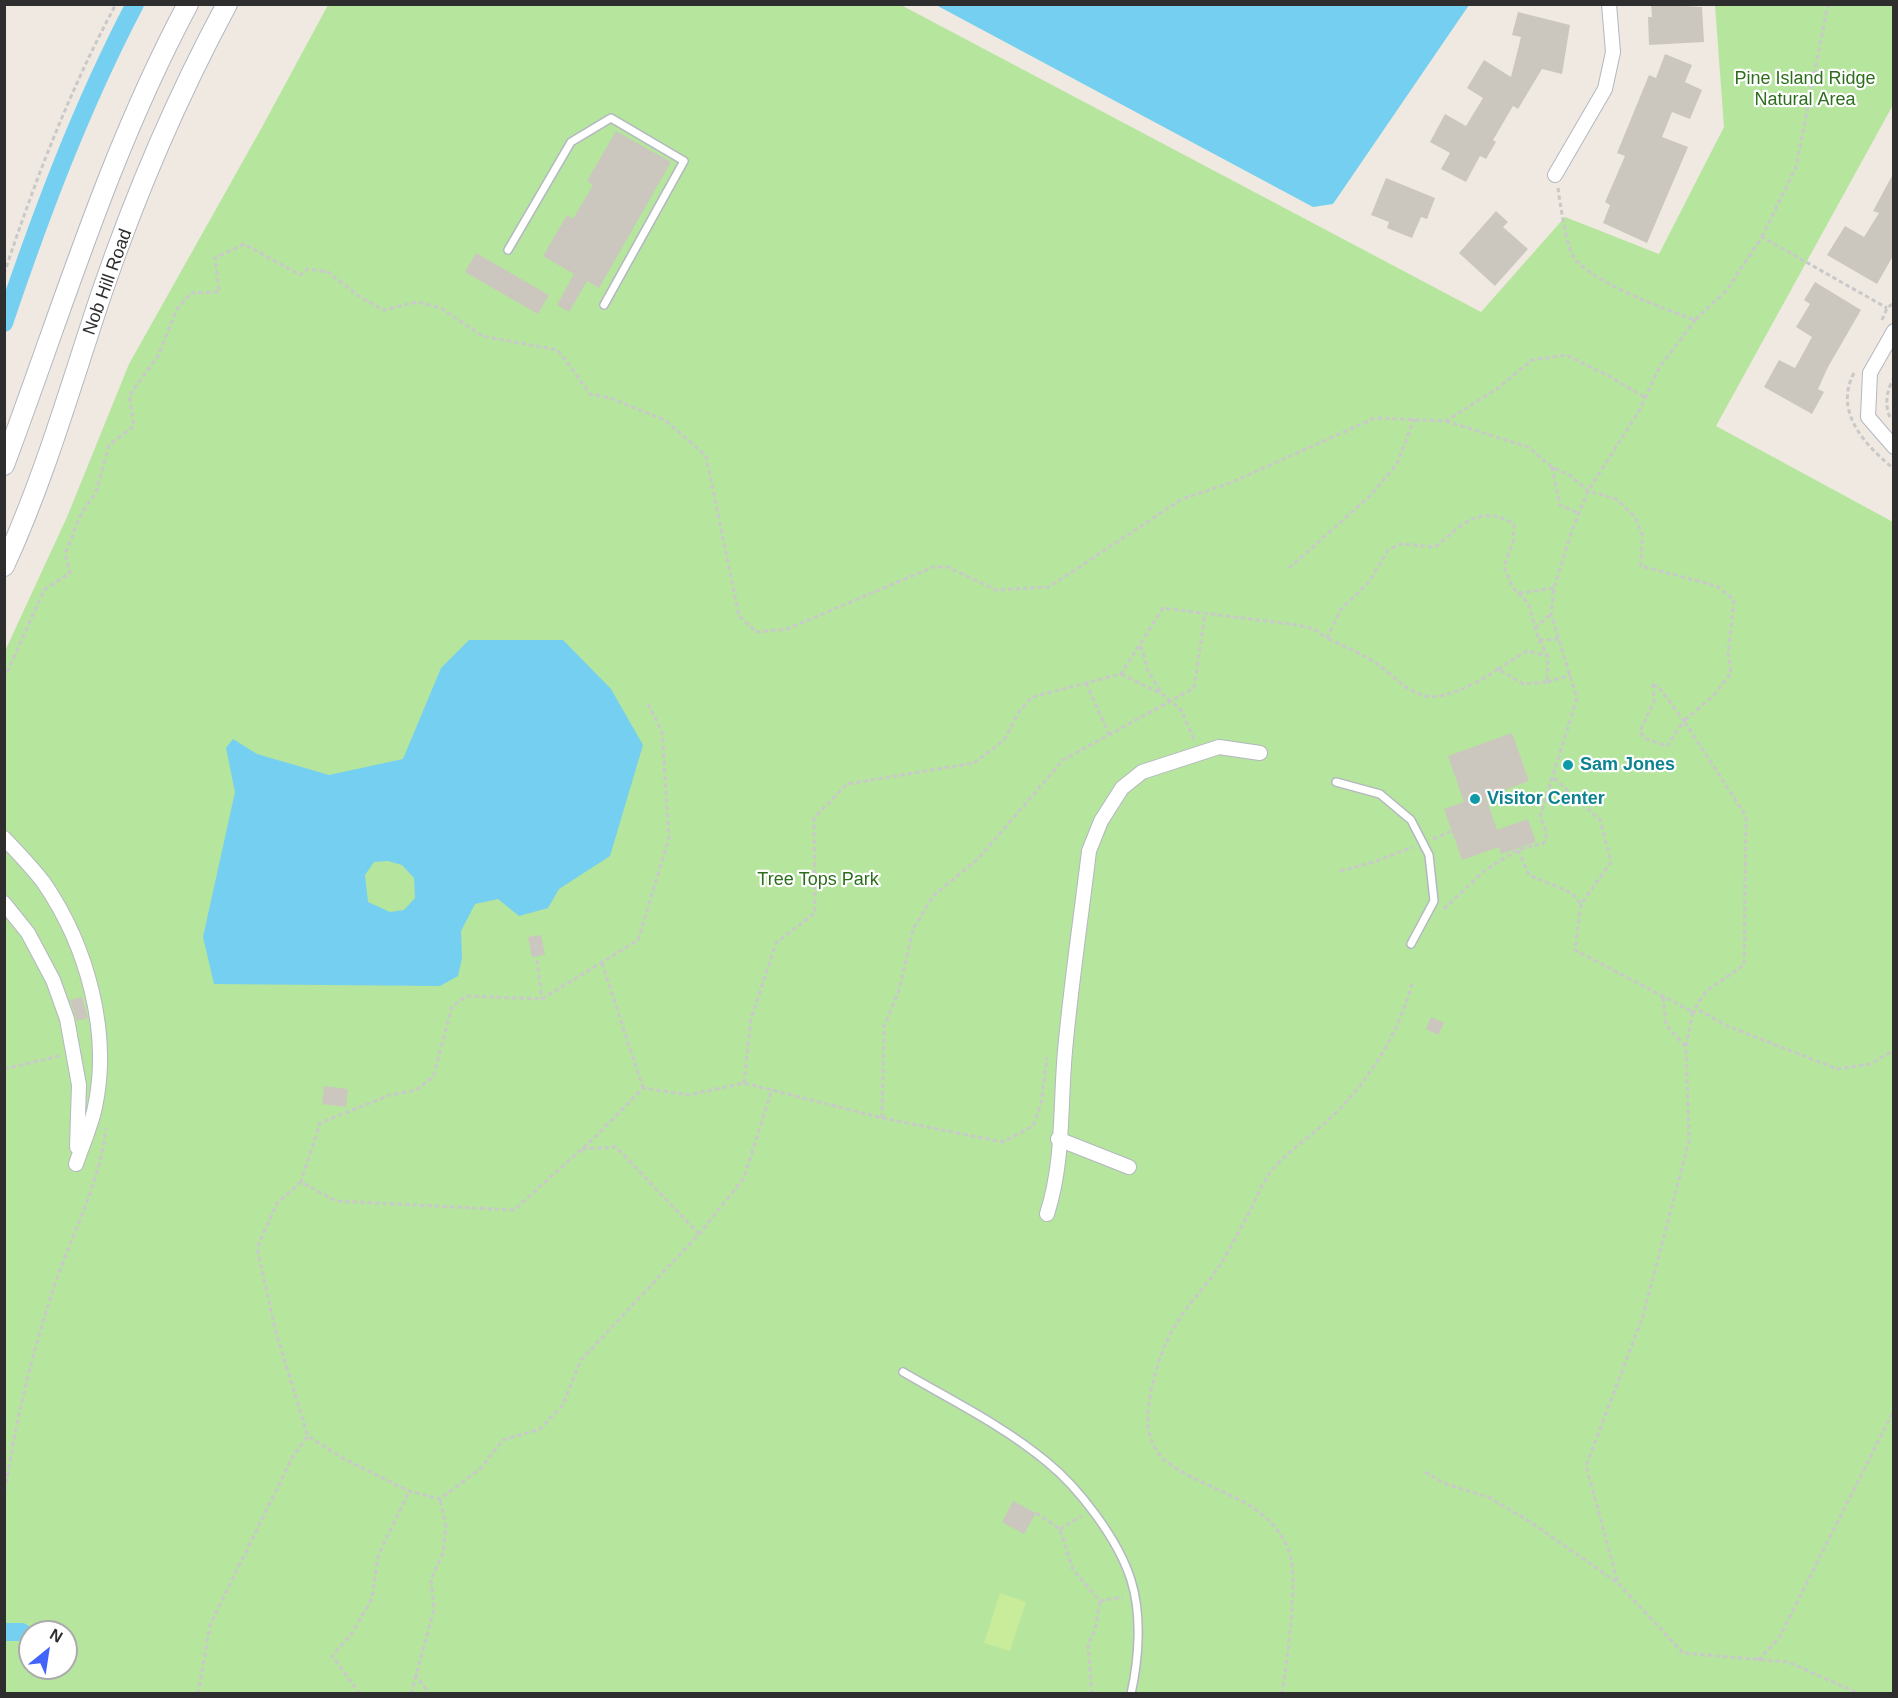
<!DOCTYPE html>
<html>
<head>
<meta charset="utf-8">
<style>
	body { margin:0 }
	#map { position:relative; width:1898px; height:1698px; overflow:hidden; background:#efe9e1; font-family:Arial,sans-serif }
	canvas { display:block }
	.frame { position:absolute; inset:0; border:6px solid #2e2e2e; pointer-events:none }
	.north { position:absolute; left:18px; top:1620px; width:60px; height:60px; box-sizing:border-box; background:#fff; border:2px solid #ababab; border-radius:50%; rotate:30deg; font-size:16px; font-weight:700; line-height:24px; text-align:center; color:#2e2e2e }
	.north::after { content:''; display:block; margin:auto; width:21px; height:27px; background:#4264fb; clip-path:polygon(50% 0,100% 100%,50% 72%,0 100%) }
</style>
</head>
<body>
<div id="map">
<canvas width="1898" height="1698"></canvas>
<div class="frame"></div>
<div class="north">N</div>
</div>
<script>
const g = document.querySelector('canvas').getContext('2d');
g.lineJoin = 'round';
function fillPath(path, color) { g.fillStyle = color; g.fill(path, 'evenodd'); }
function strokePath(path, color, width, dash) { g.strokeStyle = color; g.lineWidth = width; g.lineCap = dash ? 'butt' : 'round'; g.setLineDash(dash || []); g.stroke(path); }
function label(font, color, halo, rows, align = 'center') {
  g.font = font + ' Arial,sans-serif'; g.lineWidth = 4.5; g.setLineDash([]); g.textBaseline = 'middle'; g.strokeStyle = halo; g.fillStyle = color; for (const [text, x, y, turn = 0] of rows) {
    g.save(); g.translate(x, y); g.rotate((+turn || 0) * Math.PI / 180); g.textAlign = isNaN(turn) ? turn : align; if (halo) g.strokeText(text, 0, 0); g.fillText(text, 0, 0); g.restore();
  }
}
fillPath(new Path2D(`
	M 328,5 L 901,5 L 1481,312 L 1565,217 L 1659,254 L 1724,127 L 1715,5 L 1893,5 L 1893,105 L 1716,426 L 1893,522 L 1893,1693 L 5,1694 L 5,651 L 67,517 L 129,364 L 261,129 ZM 30,1632 L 66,1632 L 66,1668 L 30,1668 Z`), '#b6e59e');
fillPath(new Path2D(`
	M 1000,1593 L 1026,1602 L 1010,1651 L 984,1643 Z`), '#c9ec9a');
fillPath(new Path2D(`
	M 936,5 L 1469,5 L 1333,204 L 1313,207 Z
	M 469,640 L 563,640 L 611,689 L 643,745 L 610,856 L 559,889 L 548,908 L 519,916 L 498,899 L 475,904 L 461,931 L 462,958 L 458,976 L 440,986 L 214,984 L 203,937 L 235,792 L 226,748 L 233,739 L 257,754 L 329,775 L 403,759 L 441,668 ZM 388,861 L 402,865 L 414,878 L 415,898 L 404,910 L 390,912 L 368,902 L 365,875 L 374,862 Z`), '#75cff0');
strokePath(new Path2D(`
	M 4,323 C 41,214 81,107 135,4
	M 4,1632 L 22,1632`), '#75cff0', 18);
fillPath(new Path2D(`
	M 1651,4 L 1702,7 L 1704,42 L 1649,45 L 1648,17 L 1652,17 Z
	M 1518,12 L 1570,25 L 1562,74 L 1542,69 L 1518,109 L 1513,106 L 1493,140 L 1496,142 L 1486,159 L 1480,156 L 1466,182 L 1441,169 L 1450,153 L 1430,142 L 1445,114 L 1466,126 L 1483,98 L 1467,88 L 1484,60 L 1511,77 L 1521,37 L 1512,35 Z
	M 1665,54 L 1692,65 L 1685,82 L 1702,90 L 1690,119 L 1672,112 L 1662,137 L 1688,147 L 1647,243 L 1603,223 L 1610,205 L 1605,202 L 1625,156 L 1617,153 L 1649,75 L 1656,78 Z
	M 616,131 L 671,162 L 599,288 L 587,281 L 569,312 L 557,305 L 574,274 L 543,256 L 567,215 L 573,219 L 593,185 L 587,181 Z
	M 1893,174 L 1893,256 L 1877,284 L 1827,255 L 1845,226 L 1864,237 L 1879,213 L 1873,211 Z
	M 1386,178 L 1435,198 L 1427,219 L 1421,217 L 1412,238 L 1387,228 L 1389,222 L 1371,215 Z
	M 1496,211 L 1508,222 L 1503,227 L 1528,249 L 1495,286 L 1459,253 Z
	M 476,253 L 549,295 L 538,314 L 465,272 Z
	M 1815,282 L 1861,310 L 1828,367 L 1818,389 L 1824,392 L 1812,414 L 1764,387 L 1779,360 L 1795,368 L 1812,337 L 1796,327 L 1810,304 L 1804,300 Z
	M 1512,733 L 1529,781 L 1486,797 L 1497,830 L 1528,819 L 1536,842 L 1501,854 L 1499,847 L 1462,860 L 1444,809 L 1464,802 L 1448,756 Z
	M 541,935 L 545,955 L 532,957 L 528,937 Z
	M 82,997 L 88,1018 L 77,1021 L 70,1000 Z
	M 1431,1017 L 1444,1023 L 1438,1035 L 1426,1029 Z
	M 324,1086 L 348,1089 L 346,1107 L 322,1104 Z
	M 1013,1501 L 1036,1513 L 1024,1534 L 1002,1522 Z`), '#cbc7bf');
const lane = new Path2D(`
	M 508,250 L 571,142 L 611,118 L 684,161 L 604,305
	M 1336,782 L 1380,794 L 1411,820 L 1429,855 L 1434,901 L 1411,944
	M 903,1372 C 951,1400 1004,1426 1047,1462 C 1079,1488 1118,1539 1131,1580 C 1142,1615 1139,1658 1131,1694`);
const street = new Path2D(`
	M 1555,175 L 1605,89 L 1613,52 L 1609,4
	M 1894,331 L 1870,373 L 1868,417 L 1894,447
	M 4,838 C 17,852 32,867 44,883 C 87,946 111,1032 95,1107 C 91,1126 82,1146 76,1164
	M 4,903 L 28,933 L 53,980 L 67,1019 L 79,1085 L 77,1147
	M 1058,1139 L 1129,1167
	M 1047,1214 C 1064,1162 1060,1106 1065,1051 C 1071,984 1081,918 1089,851 L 1101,821 L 1122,788 L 1142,772 L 1219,747 L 1260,753`);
const secondary = new Path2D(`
	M 4,465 C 63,308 108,154 188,4
	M 4,566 C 45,477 71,384 102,292 C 136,193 177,97 227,4`);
strokePath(lane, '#b4b7c1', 10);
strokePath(street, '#b4b7c1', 16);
strokePath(secondary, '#b4b7c1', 22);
strokePath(new Path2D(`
	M 1558,188 C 1560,203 1566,244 1573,256 C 1588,281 1667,310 1695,320 L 1726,291 L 1762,237 L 1887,308
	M 1762,237 L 1796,167 L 1828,4
	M 4,274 C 34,183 70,89 116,4
	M 1882,320 L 1887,308 L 1894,303
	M 1854,373 C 1833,412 1866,446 1894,469
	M 1890,417 C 1884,405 1887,389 1894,378
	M 1446,421 L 1528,447 L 1552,467 L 1571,476 L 1588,491 L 1616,499 L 1635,517 L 1642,534 L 1641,566 L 1717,586 L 1734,600 L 1728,654 L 1731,673 L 1714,695 L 1684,721 L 1746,816 L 1744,965 L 1706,991 L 1693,1012 L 1701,1011 L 1725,1025 L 1837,1069 L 1870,1064 L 1894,1050
	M 1552,467 L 1560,505 L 1578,513
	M 1289,568 L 1370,496 L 1397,464 L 1414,419
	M 1519,593 L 1554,588
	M 1535,628 L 1551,614
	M 1539,640 L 1559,639
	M 1141,646 L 1148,671 L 1162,694 L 1181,710 L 1194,739
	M 1498,669 L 1527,651 L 1548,656
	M 1121,674 L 1162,694
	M 4,679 L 44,590 L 70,573 L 65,554 L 80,516 L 96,492 L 109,445 L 134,426 L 129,396 L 158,356 L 177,309 L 191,293 L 219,292 L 215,258 L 244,244 L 300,275 L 308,269 L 328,272 L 360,297 L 384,310 L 417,302 L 441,308 L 482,336 L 558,350 L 590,394 L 610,398 L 665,420 L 706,456 L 739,616 L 756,632 L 787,629 L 933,567 L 948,567 L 996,590 L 1049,587 L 1182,499 L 1230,483 L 1375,418 L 1446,421 L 1498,388 L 1532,360 L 1566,355 L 1609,376 L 1644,397
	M 1547,682 L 1570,675
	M 1086,683 L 1109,734
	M 1653,685 L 1658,686 L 1684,721 L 1667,746 L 1644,738 L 1640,731 L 1654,702 Z
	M 648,704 L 662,732 L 669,838 L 638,940 L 542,999 L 467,996 L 452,1006 L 433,1077 L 416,1090 L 390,1095 L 320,1123 L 301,1182 L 336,1201 L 514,1210 L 595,1137 L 643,1088 L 689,1095 L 744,1083 L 882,1118 L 1003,1142 L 1033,1126 L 1041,1104 L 1047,1057
	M 1554,778 L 1600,820 L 1611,862 L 1581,904 L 1575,950 L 1693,1012 L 1686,1047 L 1689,1141 L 1643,1316 L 1586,1466 L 1618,1583 L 1683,1653 L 1788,1662 L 1860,1694
	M 1433,839 L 1452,831
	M 1518,850 L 1529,875 L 1572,893 L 1581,904
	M 1340,871 L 1374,862 L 1413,847
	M 1444,909 L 1485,870 L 1518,850 L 1544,843 L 1547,833 L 1540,817 L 1577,698 L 1551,614 L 1554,588 L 1572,530 L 1588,491 L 1639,411 L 1659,368 L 1695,320
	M 535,945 L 542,999
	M 602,963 L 643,1088
	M 1663,997 L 1666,1025 L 1686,1047
	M 4,1069 L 59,1056
	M 744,1083 L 751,1019 L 776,943 L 815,913 L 814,818 L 847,784 L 974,763 L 1004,740 L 1020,710 L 1032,697 L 1121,674 L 1163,608 L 1298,625 L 1314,629 L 1327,638 L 1341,609 L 1369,582 L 1388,550 L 1400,544 L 1435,547 C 1461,526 1479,503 1514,524 L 1513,542 L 1504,567 L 1513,588 L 1528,603 L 1539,640 L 1548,656 L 1547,682 L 1523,684 L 1498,669 C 1483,680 1446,700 1426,696 C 1407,692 1391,674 1376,663 C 1361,653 1343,646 1327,638
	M 882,1118 L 884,1027 L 899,990 L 913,929 L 934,895 L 978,859 L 1063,760 L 1194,688 L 1205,614
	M 582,1149 L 616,1147 L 699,1234
	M 301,1182 L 277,1203 L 257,1248 L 276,1333 L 308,1436 L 344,1459 L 409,1491 L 440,1499 L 481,1468 L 503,1440 L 540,1429 L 562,1406 L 581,1360 L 699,1234 L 744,1178 L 772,1089
	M 1425,1472 L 1446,1484 L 1488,1497 L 1529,1521 L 1618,1583
	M 4,1498 C 14,1429 30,1360 52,1293 C 69,1239 100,1185 106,1128
	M 1036,1513 L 1060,1529 L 1073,1570 L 1100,1601 L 1123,1597
	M 1060,1529 L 1082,1516
	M 1758,1660 L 1779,1638 L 1894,1410
	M 415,1674 L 430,1694
	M 198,1694 L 210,1625 L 293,1456 L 308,1436
	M 360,1694 L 332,1656 L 352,1633 L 372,1599 L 378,1556 L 409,1491
	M 411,1694 L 434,1609 L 431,1579 L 443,1553 L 446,1527 L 440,1499
	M 1092,1694 L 1088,1644 L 1095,1630 L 1100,1601
	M 1282,1694 C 1287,1663 1298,1581 1290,1554 C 1270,1496 1206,1493 1166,1461 C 1152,1450 1146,1429 1148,1412 C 1152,1376 1163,1340 1185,1311 C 1198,1292 1211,1281 1223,1260 C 1232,1245 1240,1229 1249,1213 C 1257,1198 1262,1182 1273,1169 C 1287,1152 1311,1136 1327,1121 C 1367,1085 1398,1035 1412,984`), '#c9c9c9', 3, [4.5, 3]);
strokePath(lane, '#fff', 7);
strokePath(street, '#fff', 14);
strokePath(secondary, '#fff', 20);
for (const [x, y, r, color] of [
	[1568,765,6,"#0f9aa8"],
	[1475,799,6,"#0f9aa8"]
]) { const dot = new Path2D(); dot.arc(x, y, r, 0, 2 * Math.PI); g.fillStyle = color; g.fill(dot); strokePath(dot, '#fff', 2); }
label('18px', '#2c6e1b', '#fff', [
	["Pine Island Ridge",1805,79],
	["Natural Area",1805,100],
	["Tree Tops Park",818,880]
]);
label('18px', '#2e2e2e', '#fff', [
	["Nob Hill Road",108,282,-70]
]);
label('bold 18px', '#0d838f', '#fff', [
	["Sam Jones",1580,765],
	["Visitor Center",1487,799]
], 'left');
</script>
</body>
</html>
